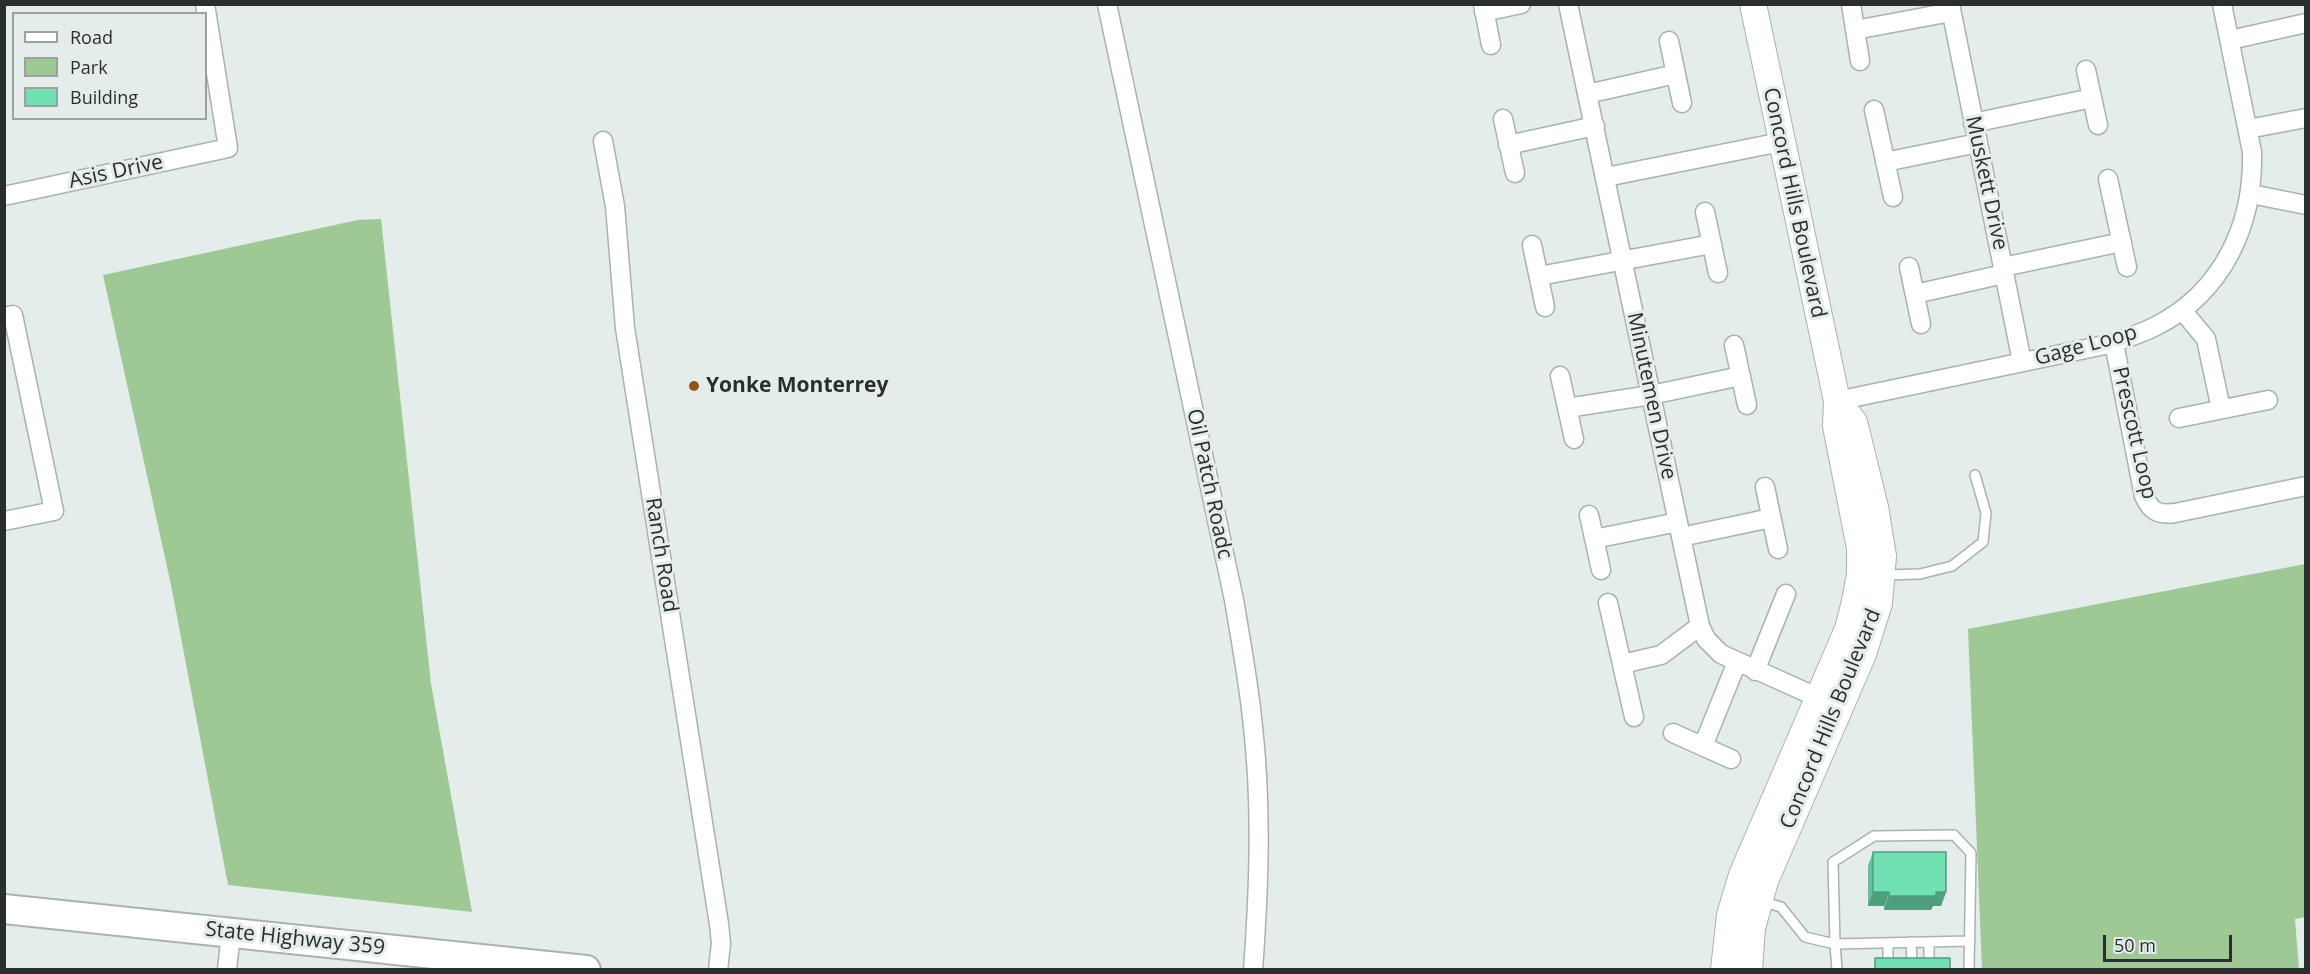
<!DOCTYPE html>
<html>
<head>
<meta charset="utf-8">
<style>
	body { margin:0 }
	#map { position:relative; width:2310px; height:974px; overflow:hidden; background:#e4edec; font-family:"Open Sans",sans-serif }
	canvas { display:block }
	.frame { position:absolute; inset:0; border:6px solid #2b2e2e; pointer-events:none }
	.legend { position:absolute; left:12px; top:12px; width:195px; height:108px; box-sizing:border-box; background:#e4edec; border:2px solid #9aa1a0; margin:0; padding:8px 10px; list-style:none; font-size:18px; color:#2b2e2e }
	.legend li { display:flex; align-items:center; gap:12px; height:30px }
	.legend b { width:30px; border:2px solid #9aa1a0 }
	.scale { position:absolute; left:2103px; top:935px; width:129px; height:27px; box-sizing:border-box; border:3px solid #2b2e2e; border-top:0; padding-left:8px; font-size:18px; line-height:21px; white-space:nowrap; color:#2b2e2e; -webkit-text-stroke:4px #e4edec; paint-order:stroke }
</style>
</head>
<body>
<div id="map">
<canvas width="2310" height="974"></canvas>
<div class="frame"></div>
<ul class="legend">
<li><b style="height:8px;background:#fff"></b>Road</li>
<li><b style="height:16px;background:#9fc994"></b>Park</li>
<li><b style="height:16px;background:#71e1b4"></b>Building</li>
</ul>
<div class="scale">50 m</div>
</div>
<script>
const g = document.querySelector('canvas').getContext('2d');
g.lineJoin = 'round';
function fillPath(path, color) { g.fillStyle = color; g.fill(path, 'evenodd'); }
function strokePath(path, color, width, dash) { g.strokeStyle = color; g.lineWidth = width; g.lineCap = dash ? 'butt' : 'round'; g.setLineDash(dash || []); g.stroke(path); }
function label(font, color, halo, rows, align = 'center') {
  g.font = font + ' "Open Sans",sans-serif'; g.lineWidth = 6; g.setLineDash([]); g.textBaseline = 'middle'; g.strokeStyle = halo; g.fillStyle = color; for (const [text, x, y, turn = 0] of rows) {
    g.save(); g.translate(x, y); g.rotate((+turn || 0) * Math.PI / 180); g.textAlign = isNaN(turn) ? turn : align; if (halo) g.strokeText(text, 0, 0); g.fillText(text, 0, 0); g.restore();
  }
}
fillPath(new Path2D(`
	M 381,219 L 431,684 L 472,912 L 228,885 L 171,585 L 103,275 L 358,220 Z
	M 2305,564 L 2306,917 L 2295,919 L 2299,969 L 1982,969 L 1968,629 Z`), '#9fc994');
const lane = new Path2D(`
	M 1883,575 L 1920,574 L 1952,566 L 1983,542 L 1986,513 L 1975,475
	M 1761,901 L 1781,907 L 1805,937 L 1835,944 L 1837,970
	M 1911,942 L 1912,963
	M 1929,942 L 1929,963
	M 1888,943 L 1888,963
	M 1969,970 L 1971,853 L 1954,835 L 1874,836 L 1833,862 L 1835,944 L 1970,941`);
const street = new Path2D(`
	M 1107,4 L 1234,600 C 1241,642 1249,684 1253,727 C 1262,807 1259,889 1253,970
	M 1483,4 L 1491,45
	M 1568,4 L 1700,626 L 1706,639 L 1721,654 L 1830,703
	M 1851,4 L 1860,61
	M 1950,4 L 2022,362
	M 1484,12 L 1521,4
	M 1855,30 L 1951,12
	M 2230,40 L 2306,23
	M 1669,41 L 1682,103
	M 2086,70 L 2098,125
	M 1587,94 L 1676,74
	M 1874,110 L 1893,197
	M 1503,119 L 1515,173
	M 1973,123 L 2092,98
	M 2248,129 L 2306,118
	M 603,141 L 615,206 L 625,328 L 719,924 L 721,943 L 718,970
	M 1508,145 L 1595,126
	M 1885,162 L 1978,143
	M 1606,177 L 1781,142
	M 2108,179 L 2127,267
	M 2251,194 L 2306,205
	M 4,196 L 228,148 L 205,4
	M 1705,212 L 1718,273
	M 1532,245 L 1545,307
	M 1909,267 L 1921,324
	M 2003,267 L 2122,242
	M 1539,276 L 1712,244
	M 1915,294 L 2004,274
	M 2182,310 L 2206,339 L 2221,409
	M 4,317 L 13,315 L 54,511 L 4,521
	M 2114,343 L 2144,496 C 2151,512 2159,515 2175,513 L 2306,486
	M 1734,345 L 1747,405
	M 1560,376 L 1574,439
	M 1837,401 L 2114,343 C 2128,337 2143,333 2156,326 C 2223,292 2254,224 2252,152 L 2222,4
	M 1567,408 L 1651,395 L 1741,376
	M 2179,418 L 2268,400
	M 1765,487 L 1778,549
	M 1589,515 L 1601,570
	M 1681,537 L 1771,518
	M 1594,539 L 1678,522
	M 1608,603 L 1634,717
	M 1622,664 L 1661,655 L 1700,626
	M 1755,671 L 1786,594
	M 1673,733 L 1731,759
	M 1703,746 L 1737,662
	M 227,970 L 231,932`);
const secondary = new Path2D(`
	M 1724,970 L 1730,915 L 1742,875 L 1848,629 L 1854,606 L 1860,575 L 1860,548 L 1836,426 L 1837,401 L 1753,4
	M 1749,970 L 1752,928 L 1765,881 L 1863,654 L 1879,603 L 1883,556 L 1875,507 L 1854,422 L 1837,401`);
const primary = new Path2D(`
	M 4,909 L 586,970`);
strokePath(lane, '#a9b2b1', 12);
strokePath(street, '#a9b2b1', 21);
strokePath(secondary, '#a9b2b1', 28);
strokePath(primary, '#a9b2b1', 32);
strokePath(lane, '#fff', 9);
strokePath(street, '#fff', 18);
strokePath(secondary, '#fff', 26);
strokePath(primary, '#fff', 28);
fillPath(new Path2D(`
	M 1873,852 L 1946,892 L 1941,906 L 1933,906 L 1931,910 L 1884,910 L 1884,906 L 1868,906 L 1868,866 Z`), '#61c29b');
fillPath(new Path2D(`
	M 1873,892 L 1889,892 L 1884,906 L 1868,906 Z
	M 1936,892 L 1946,892 L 1941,906 L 1933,906 L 1931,910 L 1884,910 L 1889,896 Z`), '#4f9e7e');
const building = new Path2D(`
	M 1873,852 L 1946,852 L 1946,892 L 1936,892 L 1936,896 L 1889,896 L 1889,892 L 1873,892 Z
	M 1875,958 L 1950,958 L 1950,969 L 1875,969 Z`);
fillPath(building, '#71e1b4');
strokePath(building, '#4f9e7e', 1.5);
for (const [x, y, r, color] of [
	[694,386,6,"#905514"]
]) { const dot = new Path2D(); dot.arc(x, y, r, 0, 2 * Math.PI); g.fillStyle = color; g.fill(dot); strokePath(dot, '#e4edec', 2); }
label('21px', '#2b2e2e', '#e4edec', [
	["Asis Drive",116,172,-12],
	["Muskett Drive",1986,183,78],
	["Concord Hills Boulevard",1794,203,78],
	["Gage Loop",2086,346,-15],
	["Minutemen Drive",1651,396,78],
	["Prescott Loop",2134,433,77],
	["Oil Patch Roadc",1209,484,78],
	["Ranch Road",661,555,81],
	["Concord Hills Boulevard",1831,719,-68],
	["State Highway 359",295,939,6]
]);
label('bold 21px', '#2b2e2e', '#e4edec', [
	["Yonke Monterrey",706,386]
], 'left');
</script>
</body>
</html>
